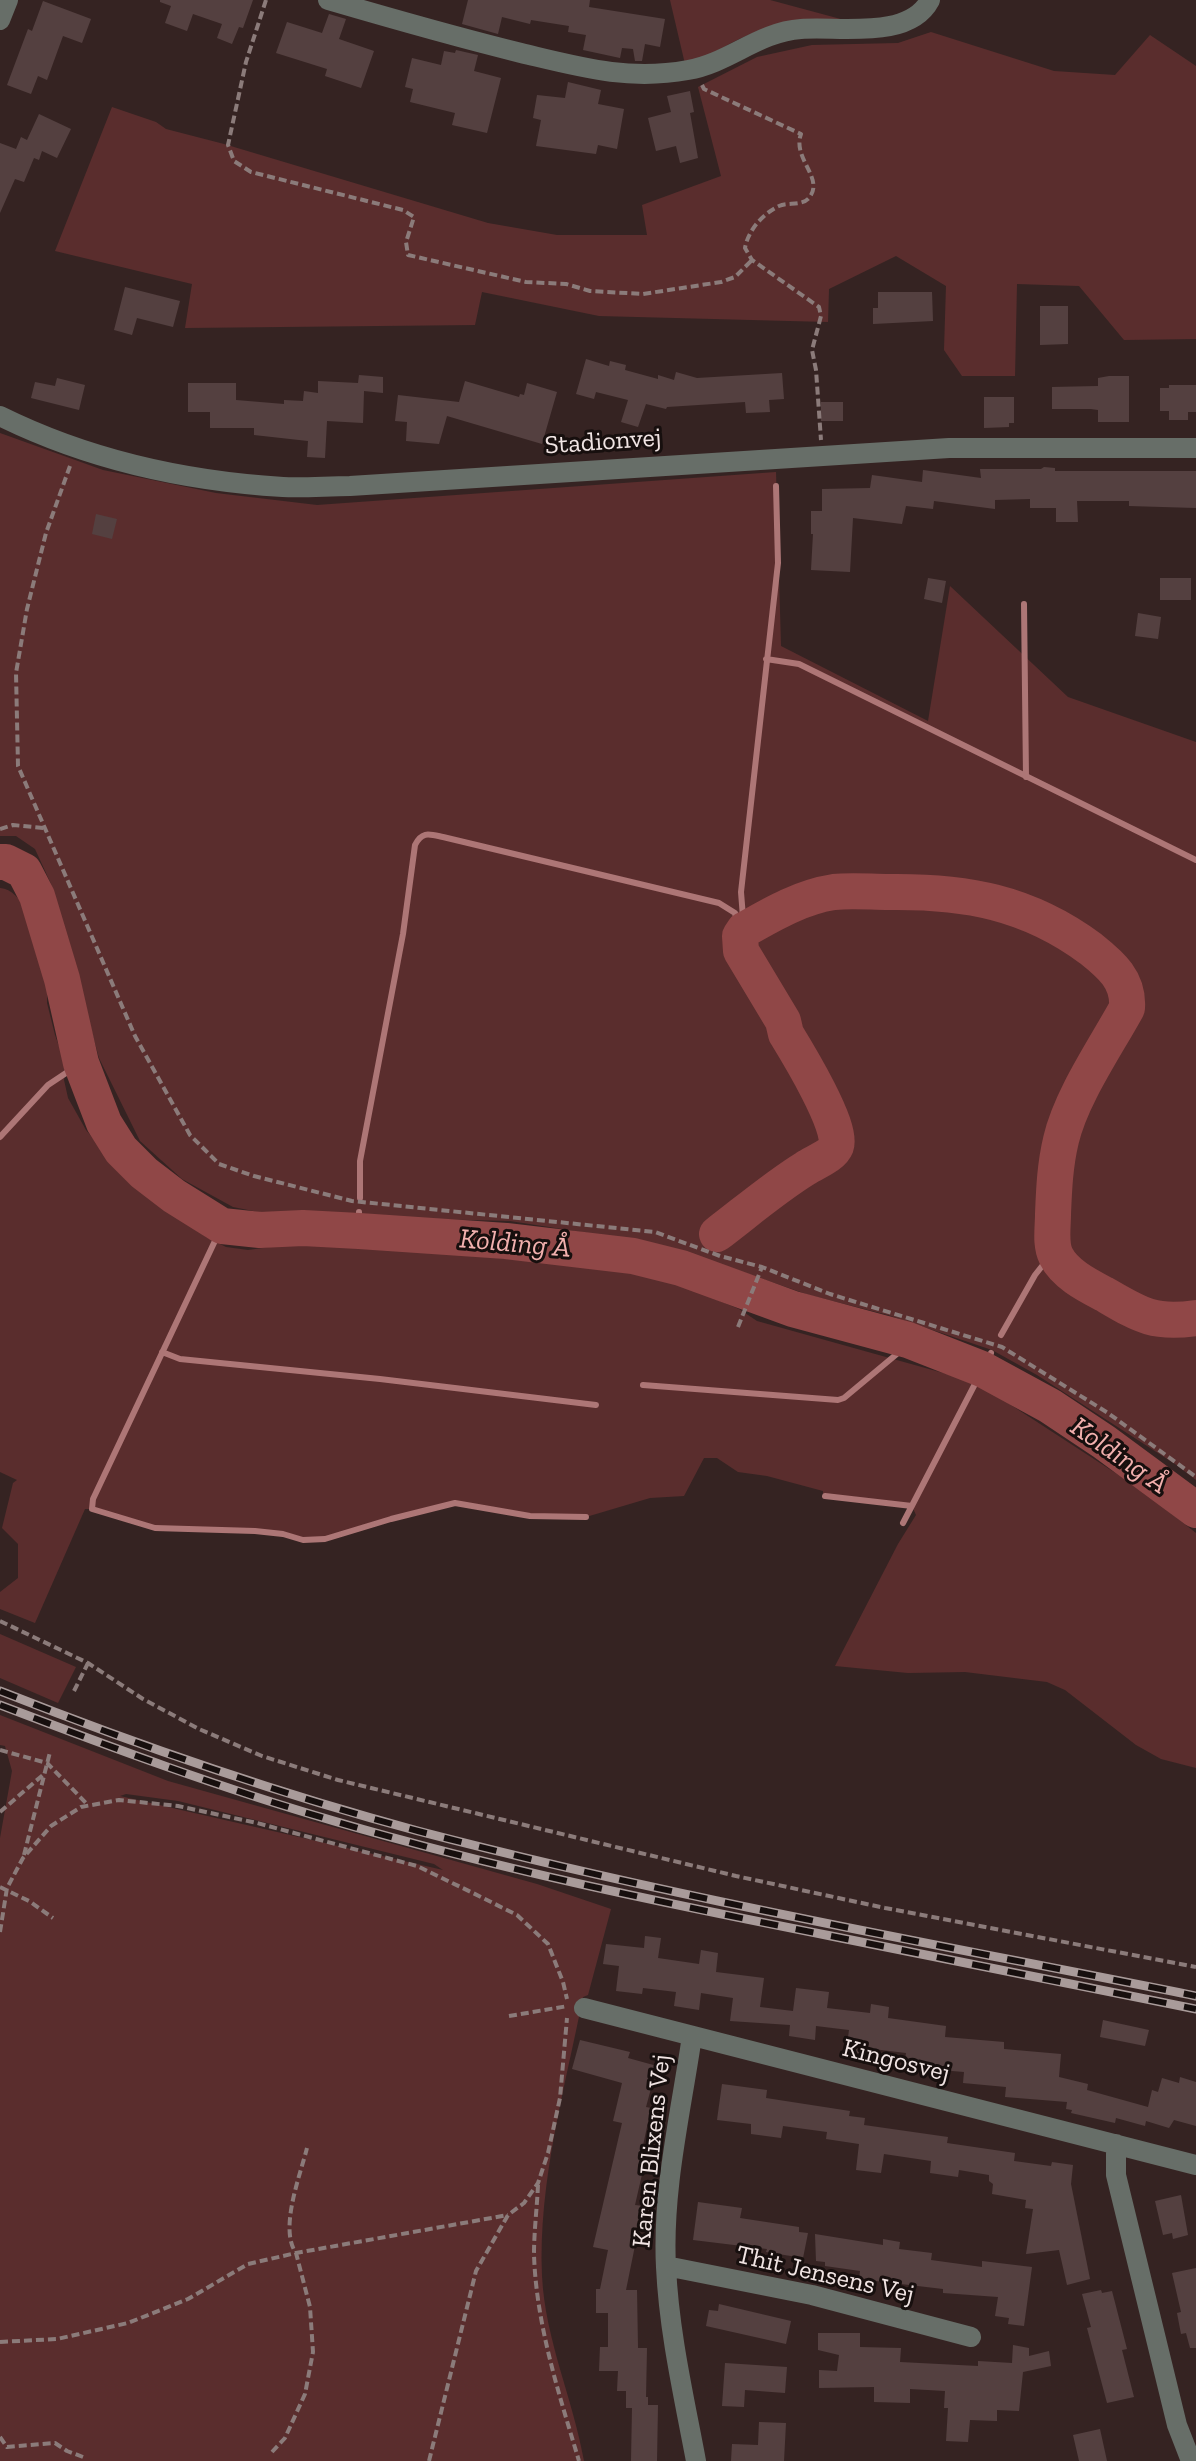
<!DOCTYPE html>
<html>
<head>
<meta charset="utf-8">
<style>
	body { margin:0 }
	canvas { display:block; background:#352322 }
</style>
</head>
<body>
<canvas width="1196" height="2461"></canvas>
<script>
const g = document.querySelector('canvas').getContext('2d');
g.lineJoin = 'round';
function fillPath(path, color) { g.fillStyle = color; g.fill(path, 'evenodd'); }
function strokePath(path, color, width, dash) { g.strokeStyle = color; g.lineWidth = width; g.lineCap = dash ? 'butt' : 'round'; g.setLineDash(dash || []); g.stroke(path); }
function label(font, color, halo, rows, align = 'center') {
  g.font = font + ' "Zilla Slab",serif'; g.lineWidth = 6; g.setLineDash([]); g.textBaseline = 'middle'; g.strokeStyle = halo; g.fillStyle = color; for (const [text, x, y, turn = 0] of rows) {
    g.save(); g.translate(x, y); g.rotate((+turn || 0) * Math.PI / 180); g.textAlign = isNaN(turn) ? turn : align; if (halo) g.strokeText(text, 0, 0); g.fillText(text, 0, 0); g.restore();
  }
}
fillPath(new Path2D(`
	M 670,0 L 770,0 L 848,21 C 820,24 786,22 759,31 C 733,39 712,57 685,64 Z
	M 931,32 L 1054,71 L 1115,75 L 1150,35 L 1196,66 L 1196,339 L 1124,340 L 1079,286 L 1017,284 L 1015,376 L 962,376 L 944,350 L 946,286 L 896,256 L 829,289 L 828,322 L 599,316 L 482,292 L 475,325 L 185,328 L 192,284 L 55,251 L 112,107 L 156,122 L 166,129 L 224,144 L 488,223 L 557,235 L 647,235 L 642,205 L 721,176 L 698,87 L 757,57 L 812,45 L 898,43 Z
	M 0,433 L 103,470 L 216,493 L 317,505 L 776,472 L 781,646 L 928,721 L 950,586 L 1068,697 L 1196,742 L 1196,1480 L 1175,1464 L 1037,1375 L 992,1350 L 888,1315 L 809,1295 L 694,1255 L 646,1242 L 510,1221 L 387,1218 L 345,1213 L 263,1213 L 233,1207 L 182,1179 L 140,1141 L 99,1058 L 52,886 L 35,849 L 16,836 L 0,836 Z
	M 0,888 C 12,889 20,899 25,909 L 47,990 L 47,1003 L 55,1035 L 66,1066 L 64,1080 L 68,1098 L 86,1130 L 133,1186 L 206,1237 L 226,1247 L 248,1250 L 284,1245 L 359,1247 L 535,1261 L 643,1274 L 693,1290 L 739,1309 L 757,1321 L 954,1376 L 991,1392 L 1140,1489 L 1196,1533 L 1196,1768 L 1161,1759 L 1136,1745 L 1065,1690 L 1047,1682 L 965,1672 L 908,1673 L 835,1666 L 898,1544 L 916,1515 L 912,1506 L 827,1496 L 823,1494 L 823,1491 L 767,1476 L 738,1472 L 717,1458 L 704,1458 L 684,1496 L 650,1498 L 586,1517 L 530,1516 L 455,1503 L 391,1519 L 325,1539 L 303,1540 L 283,1534 L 255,1531 L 155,1528 L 92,1509 L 85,1509 L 35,1623 L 0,1609 L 0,1592 L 18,1578 L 18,1544 L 2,1528 L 13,1483 L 17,1480 L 0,1472 Z
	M 0,1634 L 76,1667 L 58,1703 L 0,1678 Z
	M 0,1715 L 168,1781 L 537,1884 L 611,1909 L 588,1995 L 583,1997 C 565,2088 538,2182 542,2276 C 545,2339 573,2399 584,2461 L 0,2461 L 0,1838 L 12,1771 L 5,1746 L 0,1745 ZM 126,1794 L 178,1801 L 434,1864 L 443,1870 L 120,1796 Z`), '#5a2d2d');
strokePath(new Path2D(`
	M 1024,604 L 1026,777
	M 766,659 L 799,664 L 1196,860
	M 744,930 L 741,892 L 778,563 L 776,486
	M 0,1137 L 48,1085 L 81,1063
	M 360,1198 L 360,1161 L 403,934 L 415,845 C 422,831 429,834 443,837 L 719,903 L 735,913 L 740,935
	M 222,1226 L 93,1499 L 92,1509 L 155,1528 L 255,1531 L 283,1534 L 303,1540 L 325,1539 L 391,1519 L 455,1503 L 530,1516 L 586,1517
	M 359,1231 L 359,1212
	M 1001,1335 L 1035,1275 L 1054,1251
	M 162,1352 L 180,1359 L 380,1379 L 596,1405
	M 643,1385 L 838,1400 L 844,1398 L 898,1353 L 908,1340
	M 825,1496 L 912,1506
	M 903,1523 L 991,1353`), '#ad7676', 6);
strokePath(new Path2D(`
	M 0,862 L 6,862 L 24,871 L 37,896 L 62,979 L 81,1063 L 104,1123 L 121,1150 L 144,1173 L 174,1196 L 222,1226 L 260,1230 L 303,1228 L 359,1231 L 506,1241 L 633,1256 L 681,1268 L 793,1309 L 908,1340 L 982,1369 L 1050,1406 L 1104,1442 L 1196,1510
	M 717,1234 C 746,1212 775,1187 806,1168 C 815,1162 832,1156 836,1146 C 843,1127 797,1052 786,1034 L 783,1021 L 741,951 L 740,936 L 744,930 C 772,914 801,897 834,892 C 852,890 871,892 889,892 C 965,891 1028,902 1091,949 C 1111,965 1129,980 1127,1008 C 1105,1048 1071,1097 1061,1140 C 1055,1165 1054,1189 1053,1214 C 1053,1228 1050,1244 1056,1256 C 1065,1274 1087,1285 1104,1294 C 1140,1315 1153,1324 1196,1318`), '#904747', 36);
fillPath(new Path2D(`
	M 160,0 L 253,0 L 243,28 L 239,27 L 232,44 L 217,38 L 222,24 L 193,14 L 187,31 L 165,23 L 171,6 L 160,2 Z
	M 468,0 L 590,0 L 589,7 L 665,19 L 660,47 L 645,44 L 642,61 L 635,61 L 633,49 L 622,48 L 620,58 L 583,50 L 586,35 L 568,32 L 569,26 L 531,20 L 530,24 L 502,17 L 498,34 L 462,24 Z
	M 43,1 L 91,19 L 82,43 L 63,36 L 47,80 L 38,76 L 31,94 L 7,85 L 28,29 L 32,31 Z
	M 329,14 L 346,19 L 339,39 L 374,51 L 361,88 L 325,76 L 327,69 L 276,53 L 287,22 L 322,33 Z
	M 456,50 L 478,55 L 474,71 L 501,78 L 487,133 L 452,125 L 455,113 L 410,102 L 413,89 L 405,87 L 412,58 L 441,65 L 444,51 L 455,53 Z
	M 568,82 L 601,90 L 598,104 L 624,109 L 617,149 L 598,145 L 596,154 L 536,146 L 541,120 L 533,118 L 537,95 L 565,98 Z
	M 690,91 L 694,112 L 690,113 L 698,158 L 680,163 L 676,146 L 656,151 L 648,118 L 671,112 L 667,96 Z
	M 39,114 L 71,129 L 57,158 L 42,151 L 39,160 L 34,158 L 24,182 L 15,179 L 0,213 L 0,143 L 16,149 L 21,137 L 27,140 Z
	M 125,287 L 180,301 L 173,327 L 137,318 L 132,335 L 114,330 Z
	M 878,292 L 932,292 L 933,321 L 873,324 L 873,308 L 878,308 Z
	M 1040,306 L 1068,306 L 1068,344 L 1040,345 Z
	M 586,359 L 609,366 L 610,361 L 626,365 L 625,370 L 658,379 L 658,375 L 674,380 L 676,372 L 697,378 L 782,373 L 784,399 L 769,400 L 770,412 L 746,413 L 745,402 L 667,407 L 666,409 L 646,404 L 638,427 L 621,422 L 628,400 L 596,392 L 594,399 L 576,394 Z
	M 359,375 L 383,377 L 383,393 L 364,391 L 363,423 L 327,421 L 325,458 L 307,457 L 308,441 L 254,435 L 254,428 L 210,428 L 210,412 L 188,412 L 188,383 L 236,383 L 236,400 L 284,404 L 284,400 L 303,401 L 304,391 L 318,393 L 318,381 L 358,383 Z
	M 1109,376 L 1129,376 L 1129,422 L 1098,422 L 1098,410 L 1091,409 L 1052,409 L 1052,387 L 1098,386 L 1098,378 Z
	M 57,378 L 85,385 L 79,410 L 31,398 L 35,382 L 55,386 Z
	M 465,381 L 519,397 L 520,394 L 524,395 L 527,383 L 557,392 L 542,444 L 447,416 L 439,444 L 406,441 L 407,422 L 395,421 L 398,395 L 459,402 Z
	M 1169,385 L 1196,385 L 1196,412 L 1188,412 L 1188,420 L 1169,420 L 1169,411 L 1160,411 L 1160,388 L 1169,388 Z
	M 984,397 L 1014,397 L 1014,423 L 1009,423 L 1009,427 L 984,428 Z
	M 821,402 L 843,402 L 843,421 L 821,421 Z
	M 1044,467 L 1055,468 L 1055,471 L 1196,471 L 1196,508 L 1129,506 L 1129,501 L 1077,501 L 1078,522 L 1056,522 L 1056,508 L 1030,508 L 1030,499 L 995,500 L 995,509 L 934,501 L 933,509 L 906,506 L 902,524 L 853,518 L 850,572 L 811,570 L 813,534 L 811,534 L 811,511 L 822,511 L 822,489 L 870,488 L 872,475 L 922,482 L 923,470 L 981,478 L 980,469 L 1041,469 Z
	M 96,514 L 117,519 L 112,539 L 92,534 Z
	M 928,578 L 946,581 L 942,603 L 924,599 Z
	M 1160,578 L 1191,578 L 1191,600 L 1160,600 Z
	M 1138,613 L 1161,617 L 1158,639 L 1135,636 Z
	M 645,1936 L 661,1938 L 658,1958 L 699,1964 L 701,1950 L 718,1953 L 716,1972 L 764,1978 L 760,2007 L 793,2011 L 796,1988 L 829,1992 L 827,2008 L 870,2013 L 871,2004 L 889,2007 L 888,2018 L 946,2026 L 945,2037 L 1004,2042 L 1004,2049 L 1061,2054 L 1059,2077 L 1088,2084 L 1087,2090 L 1148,2107 L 1152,2090 L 1158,2092 L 1162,2078 L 1179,2083 L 1180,2077 L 1196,2082 L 1196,2126 L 1174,2120 L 1169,2128 L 1146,2121 L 1145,2126 L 1116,2118 L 1115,2123 L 1071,2113 L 1072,2110 L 1066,2109 L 1067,2102 L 1005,2097 L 1006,2087 L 963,2083 L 964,2072 L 904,2067 L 906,2053 L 873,2049 L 872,2055 L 846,2052 L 849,2030 L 816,2026 L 815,2040 L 789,2036 L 790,2025 L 730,2021 L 733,1998 L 701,1993 L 699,2010 L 674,2006 L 676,1992 L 643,1988 L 642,1994 L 616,1991 L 619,1966 L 603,1964 L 606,1944 L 644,1948 Z
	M 1103,2020 L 1149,2030 L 1145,2046 L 1100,2037 Z
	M 580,2040 L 630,2052 L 628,2058 L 657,2066 L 646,2107 L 651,2108 L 638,2169 L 643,2170 L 635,2205 L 643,2206 L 626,2290 L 637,2290 L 638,2348 L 647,2348 L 646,2397 L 648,2397 L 648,2405 L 658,2405 L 657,2461 L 631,2461 L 632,2408 L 626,2408 L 626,2391 L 617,2391 L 618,2371 L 599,2371 L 600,2347 L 608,2347 L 608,2313 L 596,2313 L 596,2289 L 600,2289 L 608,2250 L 593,2247 L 622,2123 L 613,2121 L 622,2083 L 572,2069 Z
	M 722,2084 L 767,2090 L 766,2098 L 850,2111 L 849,2116 L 865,2118 L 864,2125 L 948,2137 L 947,2143 L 1015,2153 L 1014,2161 L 1051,2166 L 1052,2162 L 1073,2165 L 1071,2184 L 1090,2279 L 1067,2285 L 1059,2250 L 1026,2254 L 1033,2209 L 1025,2208 L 1026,2200 L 992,2194 L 993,2184 L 989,2181 L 989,2175 L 959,2170 L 958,2177 L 930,2173 L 931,2161 L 884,2154 L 881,2173 L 856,2170 L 859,2144 L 826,2139 L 827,2132 L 783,2126 L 781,2138 L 751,2134 L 751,2124 L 717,2120 Z
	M 1181,2195 L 1188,2235 L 1173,2239 L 1172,2233 L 1163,2235 L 1155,2201 Z
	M 698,2202 L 742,2208 L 740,2218 L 799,2227 L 799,2232 L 808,2233 L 803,2258 L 766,2252 L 767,2249 L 693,2240 Z
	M 815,2234 L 883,2245 L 883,2239 L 900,2242 L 899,2249 L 932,2253 L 931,2260 L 982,2267 L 982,2261 L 1032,2267 L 1024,2326 L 1008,2324 L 1009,2318 L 995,2316 L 998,2297 L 943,2293 L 943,2289 L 859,2279 L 860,2271 L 825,2266 L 825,2262 L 816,2261 Z
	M 1196,2268 L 1196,2348 L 1190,2348 L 1186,2333 L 1181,2334 L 1177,2313 L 1181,2312 L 1172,2273 Z
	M 1101,2290 L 1102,2293 L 1112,2291 L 1127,2349 L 1122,2350 L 1134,2397 L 1107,2403 L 1087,2328 L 1091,2327 L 1082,2294 Z
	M 719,2304 L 791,2321 L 786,2344 L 706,2326 L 709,2310 L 718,2311 Z
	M 818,2333 L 860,2333 L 860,2347 L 901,2348 L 900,2362 L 978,2366 L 978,2361 L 1012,2363 L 1013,2345 L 1029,2348 L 1029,2356 L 1049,2351 L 1051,2366 L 1023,2372 L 1019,2411 L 997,2410 L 997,2421 L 970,2420 L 968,2442 L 946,2441 L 948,2408 L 944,2408 L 945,2391 L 910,2389 L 910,2403 L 874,2402 L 874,2387 L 819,2388 L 819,2370 L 837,2371 L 839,2355 L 818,2350 Z
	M 725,2363 L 787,2367 L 785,2393 L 745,2390 L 744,2407 L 722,2406 Z
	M 759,2422 L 786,2423 L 784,2461 L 731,2461 L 732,2444 L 758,2445 Z
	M 1100,2429 L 1107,2461 L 1079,2461 L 1073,2435 Z`), '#544040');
strokePath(new Path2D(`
	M 266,0 L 246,62 L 228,145 L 234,161 L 251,172 L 403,210 L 414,217 L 406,242 L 408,255 L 526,282 L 566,284 L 590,291 L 643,294 L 721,282 L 735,277 L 752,260
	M 702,85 L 704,89 L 801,134 C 792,159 825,178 809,198 C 802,206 788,202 779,206 C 762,214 748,231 745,248 L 752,260 L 819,307 L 821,316 L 812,350 L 816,370 L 821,440
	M 70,466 L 46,533 L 27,609 L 16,673 L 18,766 L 135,1036 L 190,1135 L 219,1164 L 254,1176 L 352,1201 L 655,1232 L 720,1256 L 762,1267 L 830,1294 L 1002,1347 L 1108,1413 L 1196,1477
	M 0,829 L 13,825 L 44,828
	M 738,1327 L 762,1267
	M 0,1621 L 88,1663 L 143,1699 L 199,1729 L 262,1756 L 338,1780 L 736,1876 L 885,1908 L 1196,1967
	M 74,1691 L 88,1663
	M 0,1750 L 47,1763 L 88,1805
	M 0,1812 L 44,1774
	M 24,1855 L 50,1752
	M 0,1887 L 29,1901 L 53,1918
	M 0,1932 L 7,1888 L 23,1858 L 51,1826 L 81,1807 L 119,1800 L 178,1806 L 257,1823 L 417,1866 L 473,1893 L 517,1915 L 548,1944 L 563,1982 L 567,1999
	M 509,2016 L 568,2006
	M 538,2185 C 537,2208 534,2231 534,2254 C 536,2324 559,2394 579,2461
	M 0,2342 L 57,2339 L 128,2323 L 188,2299 L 248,2264 L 296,2253 L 508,2215
	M 0,2437 L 7,2447 L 55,2443 L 67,2451 L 83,2457
	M 272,2452 L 285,2438 L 305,2394 L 313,2352 L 310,2307 L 296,2253 C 279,2229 300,2176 307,2148
	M 429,2461 L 476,2271 L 508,2215 L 524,2203 L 538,2183 L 548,2153 L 560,2098 L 567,2018`), '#8b7b7a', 4, [8, 4]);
strokePath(new Path2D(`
	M 328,0 C 393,19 456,37 521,53 C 580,67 628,81 688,70 C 729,63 758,32 801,29 C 840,26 909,40 930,0
	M 0,20 L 8,0
	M 0,416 C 87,459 186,481 283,487 C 305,488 328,486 350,486 L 949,448 L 1196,448
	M 584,2008 L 1196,2165
	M 692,2036 C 681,2112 662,2190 666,2267 C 669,2332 684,2397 696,2461
	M 1116,2144 L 1116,2175 L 1177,2425 L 1191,2461
	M 666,2266 L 812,2295 L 971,2337`), '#676e68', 20);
const rail = new Path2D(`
	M 0,1691 C 137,1745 276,1793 418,1831 C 674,1898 936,1944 1196,1996
	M 0,1705 C 110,1747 221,1788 334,1821 C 497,1869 664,1903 831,1936 C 952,1960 1074,1985 1196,2009`);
strokePath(rail, '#a99b9a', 9);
strokePath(rail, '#170f0e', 6, [18]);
label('26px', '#f0e4e3', '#170f0e', [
	["Stadionvej",603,442,-4],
	["Kingosvej",896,2061,14],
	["Karen Blixens Vej",652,2151,-84],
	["Thit Jensens Vej",825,2275,13]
]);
label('italic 28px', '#f2b0ae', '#170f0e', [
	["Kolding Å",515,1244,5],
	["Kolding Å",1119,1456,35]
]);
</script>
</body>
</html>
